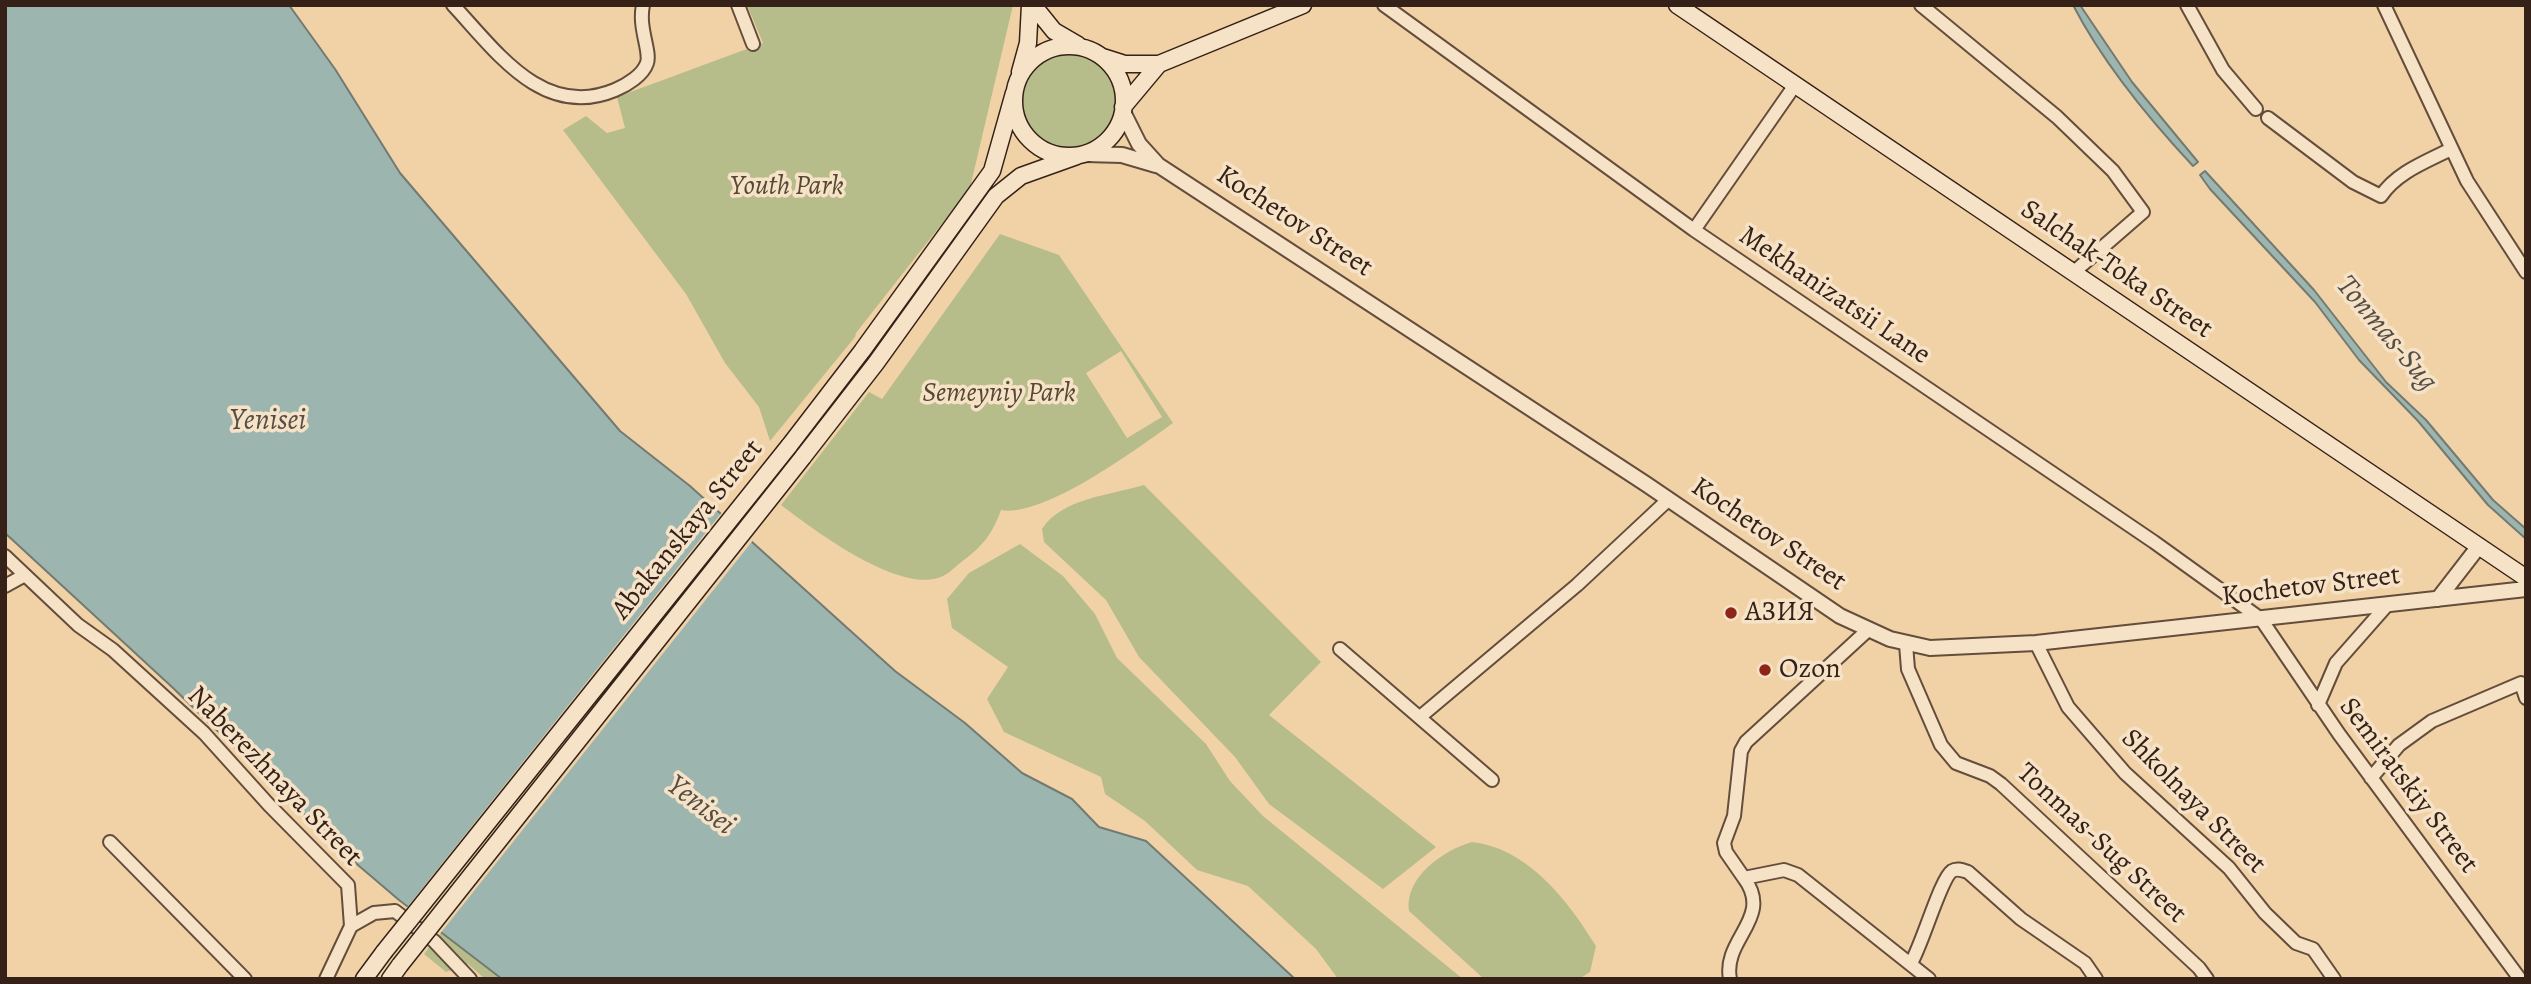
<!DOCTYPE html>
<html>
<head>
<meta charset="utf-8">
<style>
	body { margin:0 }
	#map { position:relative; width:2531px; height:984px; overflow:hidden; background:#f1d2a7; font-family:Alegreya,serif }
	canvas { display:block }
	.frame { position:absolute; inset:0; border:7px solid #352117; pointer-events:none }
</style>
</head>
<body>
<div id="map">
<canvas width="2531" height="984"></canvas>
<div class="frame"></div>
</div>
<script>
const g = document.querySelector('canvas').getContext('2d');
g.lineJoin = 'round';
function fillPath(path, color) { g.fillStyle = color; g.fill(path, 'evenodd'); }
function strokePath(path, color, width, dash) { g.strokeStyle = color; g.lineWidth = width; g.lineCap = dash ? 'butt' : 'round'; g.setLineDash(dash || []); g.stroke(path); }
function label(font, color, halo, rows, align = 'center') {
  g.font = font + ' Alegreya,serif'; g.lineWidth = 7; g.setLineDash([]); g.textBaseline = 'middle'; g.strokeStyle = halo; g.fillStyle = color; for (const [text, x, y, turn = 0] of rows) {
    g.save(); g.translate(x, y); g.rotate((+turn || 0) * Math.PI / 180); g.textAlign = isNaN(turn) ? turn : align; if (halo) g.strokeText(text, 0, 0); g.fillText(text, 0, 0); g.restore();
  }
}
fillPath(new Path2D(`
	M 747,5 L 1013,5 L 970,188 L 856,333 L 855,337 L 770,441 L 759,407 L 725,363 L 686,294 L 563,130 L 586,116 L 607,133 L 625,128 L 617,97 L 763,43 Z
	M1023 101a47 47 0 1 1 94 0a47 47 0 1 1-94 0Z
	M 1000,234 L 1059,255 L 1173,423 C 1138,448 1044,518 1001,510 C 992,535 982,547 960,563 C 954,568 946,576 938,578 C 895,591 814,530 781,505 L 869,392 L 882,399 ZM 1121,351 L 1162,417 L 1127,438 L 1086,373 Z
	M 1144,485 L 1321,662 L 1269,715 L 1436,847 L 1383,889 L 1269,804 L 1235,757 L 1139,657 L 1106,600 L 1044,542 L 1042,529 C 1062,498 1111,495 1144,485 Z
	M 1020,544 L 1063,576 L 1095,614 L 1117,658 L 1206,744 L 1230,781 L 1263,816 L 1463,979 L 1338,979 L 1316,949 L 1248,886 L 1197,870 L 1145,821 L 1105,794 L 1101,777 L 1004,732 L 987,699 L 1008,667 L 952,628 L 947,599 L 969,573 Z
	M 1472,842 C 1528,848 1569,902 1596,946 L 1590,972 L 1579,979 L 1484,979 L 1409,911 C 1404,878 1443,850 1472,842 Z
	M 441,932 L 502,979 L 485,979 L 468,964 L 446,972 L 424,954 Z`), '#b6bd8a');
const water = new Path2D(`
	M 5,5 L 289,5 L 335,69 L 400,173 L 620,431 L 690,486 L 895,671 L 965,723 L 1022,773 L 1072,799 L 1099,827 L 1146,841 L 1295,979 L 502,979 L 399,900 L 345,854 L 172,687 L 5,533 Z
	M 2073,5 L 2080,5 L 2132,82 L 2198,162 L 2193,166 C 2150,120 2102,61 2073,5 Z
	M 2205,171 L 2314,290 L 2386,382 L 2426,420 L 2493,500 L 2526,529 L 2526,539 L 2488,505 L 2418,421 L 2359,360 L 2315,302 L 2210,189 L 2200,175 Z`);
fillPath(water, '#9cb6af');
strokePath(water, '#737a72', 2);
fillPath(new Path2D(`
	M 723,511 L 754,539 L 439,935 L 405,910 Z`), '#f1d2a7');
const minor = new Path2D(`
	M 453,5 C 496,51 543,120 615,90 C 627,85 643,75 647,63 C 651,51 638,28 643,5
	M 738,5 L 753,44
	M 1384,5 L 1694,230 L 2154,542 L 2261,619 L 2339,734 L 2520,979
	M 1921,5 L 2057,117 L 2113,171 L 2143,212 L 2074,272
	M 2187,5 L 2223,70 L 2256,109
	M 2384,5 L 2467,181 L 2526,272
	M 2268,118 L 2353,182 L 2381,196 C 2397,172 2426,162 2451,149
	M 1694,230 L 1795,85
	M 5,556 L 78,625 L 113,650 L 204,733 L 269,805 L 348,885 L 351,926
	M 5,586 L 25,575
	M 1868,630 L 1746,742 L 1741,751 L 1734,816 L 1724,843 L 1726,852 L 1744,878 L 1784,870 L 1798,875 L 1929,979
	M 2036,643 L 2068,707 L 2125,773 L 2229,868 L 2265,913 L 2296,943 L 2313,949 L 2334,979
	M 1906,644 L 1908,669 L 1941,745 L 1956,763 L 1990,776 L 2001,784 L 2199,968 L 2207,979
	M 1340,649 L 1492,780
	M 2318,705 L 2336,663 L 2388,604
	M 1420,717 L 1577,585 L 1669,499
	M 2371,778 L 2399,745 L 2432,721 L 2521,683 L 2526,698
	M 110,842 L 245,979
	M 351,926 L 374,913 L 395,911 L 434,941 L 470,979
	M 1911,963 C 1922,945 1941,878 1952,871 C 1957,868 1962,870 1968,872 L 2021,919 L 2085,963 L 2096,979
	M 326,979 L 351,926
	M 1730,979 C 1722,939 1774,918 1744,878`);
const tertiary = new Path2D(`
	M 1123,112 L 1139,144 L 1158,165 L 1646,484 L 1840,616 L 1890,639 L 1930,648 L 2036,643 L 2526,589
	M 1085,154 L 1122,155 L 1156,165
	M 2438,599 L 2479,546`);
const secondary = new Path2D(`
	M 1033,5 L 1054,31 L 1078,45
	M 1677,5 L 2526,578
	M1014 101a55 55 0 1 1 110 0a55 55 0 1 1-110 0Z
	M 1103,57 L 1125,64 L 1159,64 L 1303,5
	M 1020,72 L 1028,43 L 1030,5
	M 1123,107 L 1159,64
	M 789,446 L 862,351 L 992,171 L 1014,93
	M 803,457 L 876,363 L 996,196 L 1021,176 L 1077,156
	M 364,979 L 384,952
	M 390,979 L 400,965`);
strokePath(minor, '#644d3b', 16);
strokePath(tertiary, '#644d3b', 18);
strokePath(secondary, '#352117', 19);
strokePath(minor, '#f6e2c6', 12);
strokePath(tertiary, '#f6e2c6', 14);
strokePath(secondary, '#f6e2c6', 16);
const secondaryBridge = new Path2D(`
	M 384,952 L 789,446
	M 400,965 L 803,457`);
strokePath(secondaryBridge, '#352117', 19, []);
strokePath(secondaryBridge, '#f6e2c6', 16);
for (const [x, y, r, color] of [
	[1731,613,7,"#8f2418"],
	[1765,670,7,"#8f2418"]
]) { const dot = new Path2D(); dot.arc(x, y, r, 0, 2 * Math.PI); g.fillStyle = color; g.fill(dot); strokePath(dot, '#f6e2c6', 2.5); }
label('italic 28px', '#554834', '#f6e2c6', [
	["Youth Park",787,187],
	["Semeyniy Park",999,394]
]);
label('28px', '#352117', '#f6e2c6', [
	["Kochetov Street",1294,222,33],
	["Salchak-Toka Street",2116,270,34],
	["Mekhanizatsii Lane",1834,296,34],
	["Abakanskaya Street",688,530,-51],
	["Kochetov Street",1768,535,34],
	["Kochetov Street",2311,587,-7],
	["Naberezhnaya Street",274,777,46],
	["Semiratskiy Street",2408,786,53],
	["Shkolnaya Street",2193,802,45],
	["Tonmas-Sug Street",2101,844,43]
]);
label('28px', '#352117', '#f6e2c6', [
	["АЗИЯ",1745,613],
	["Ozon",1779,670]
], 'left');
label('italic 30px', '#544e45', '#f6e2c6', [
	["Tonmas-Sug",2386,334,50],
	["Yenisei",268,422],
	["Yenisei",700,806,38]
]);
</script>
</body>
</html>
